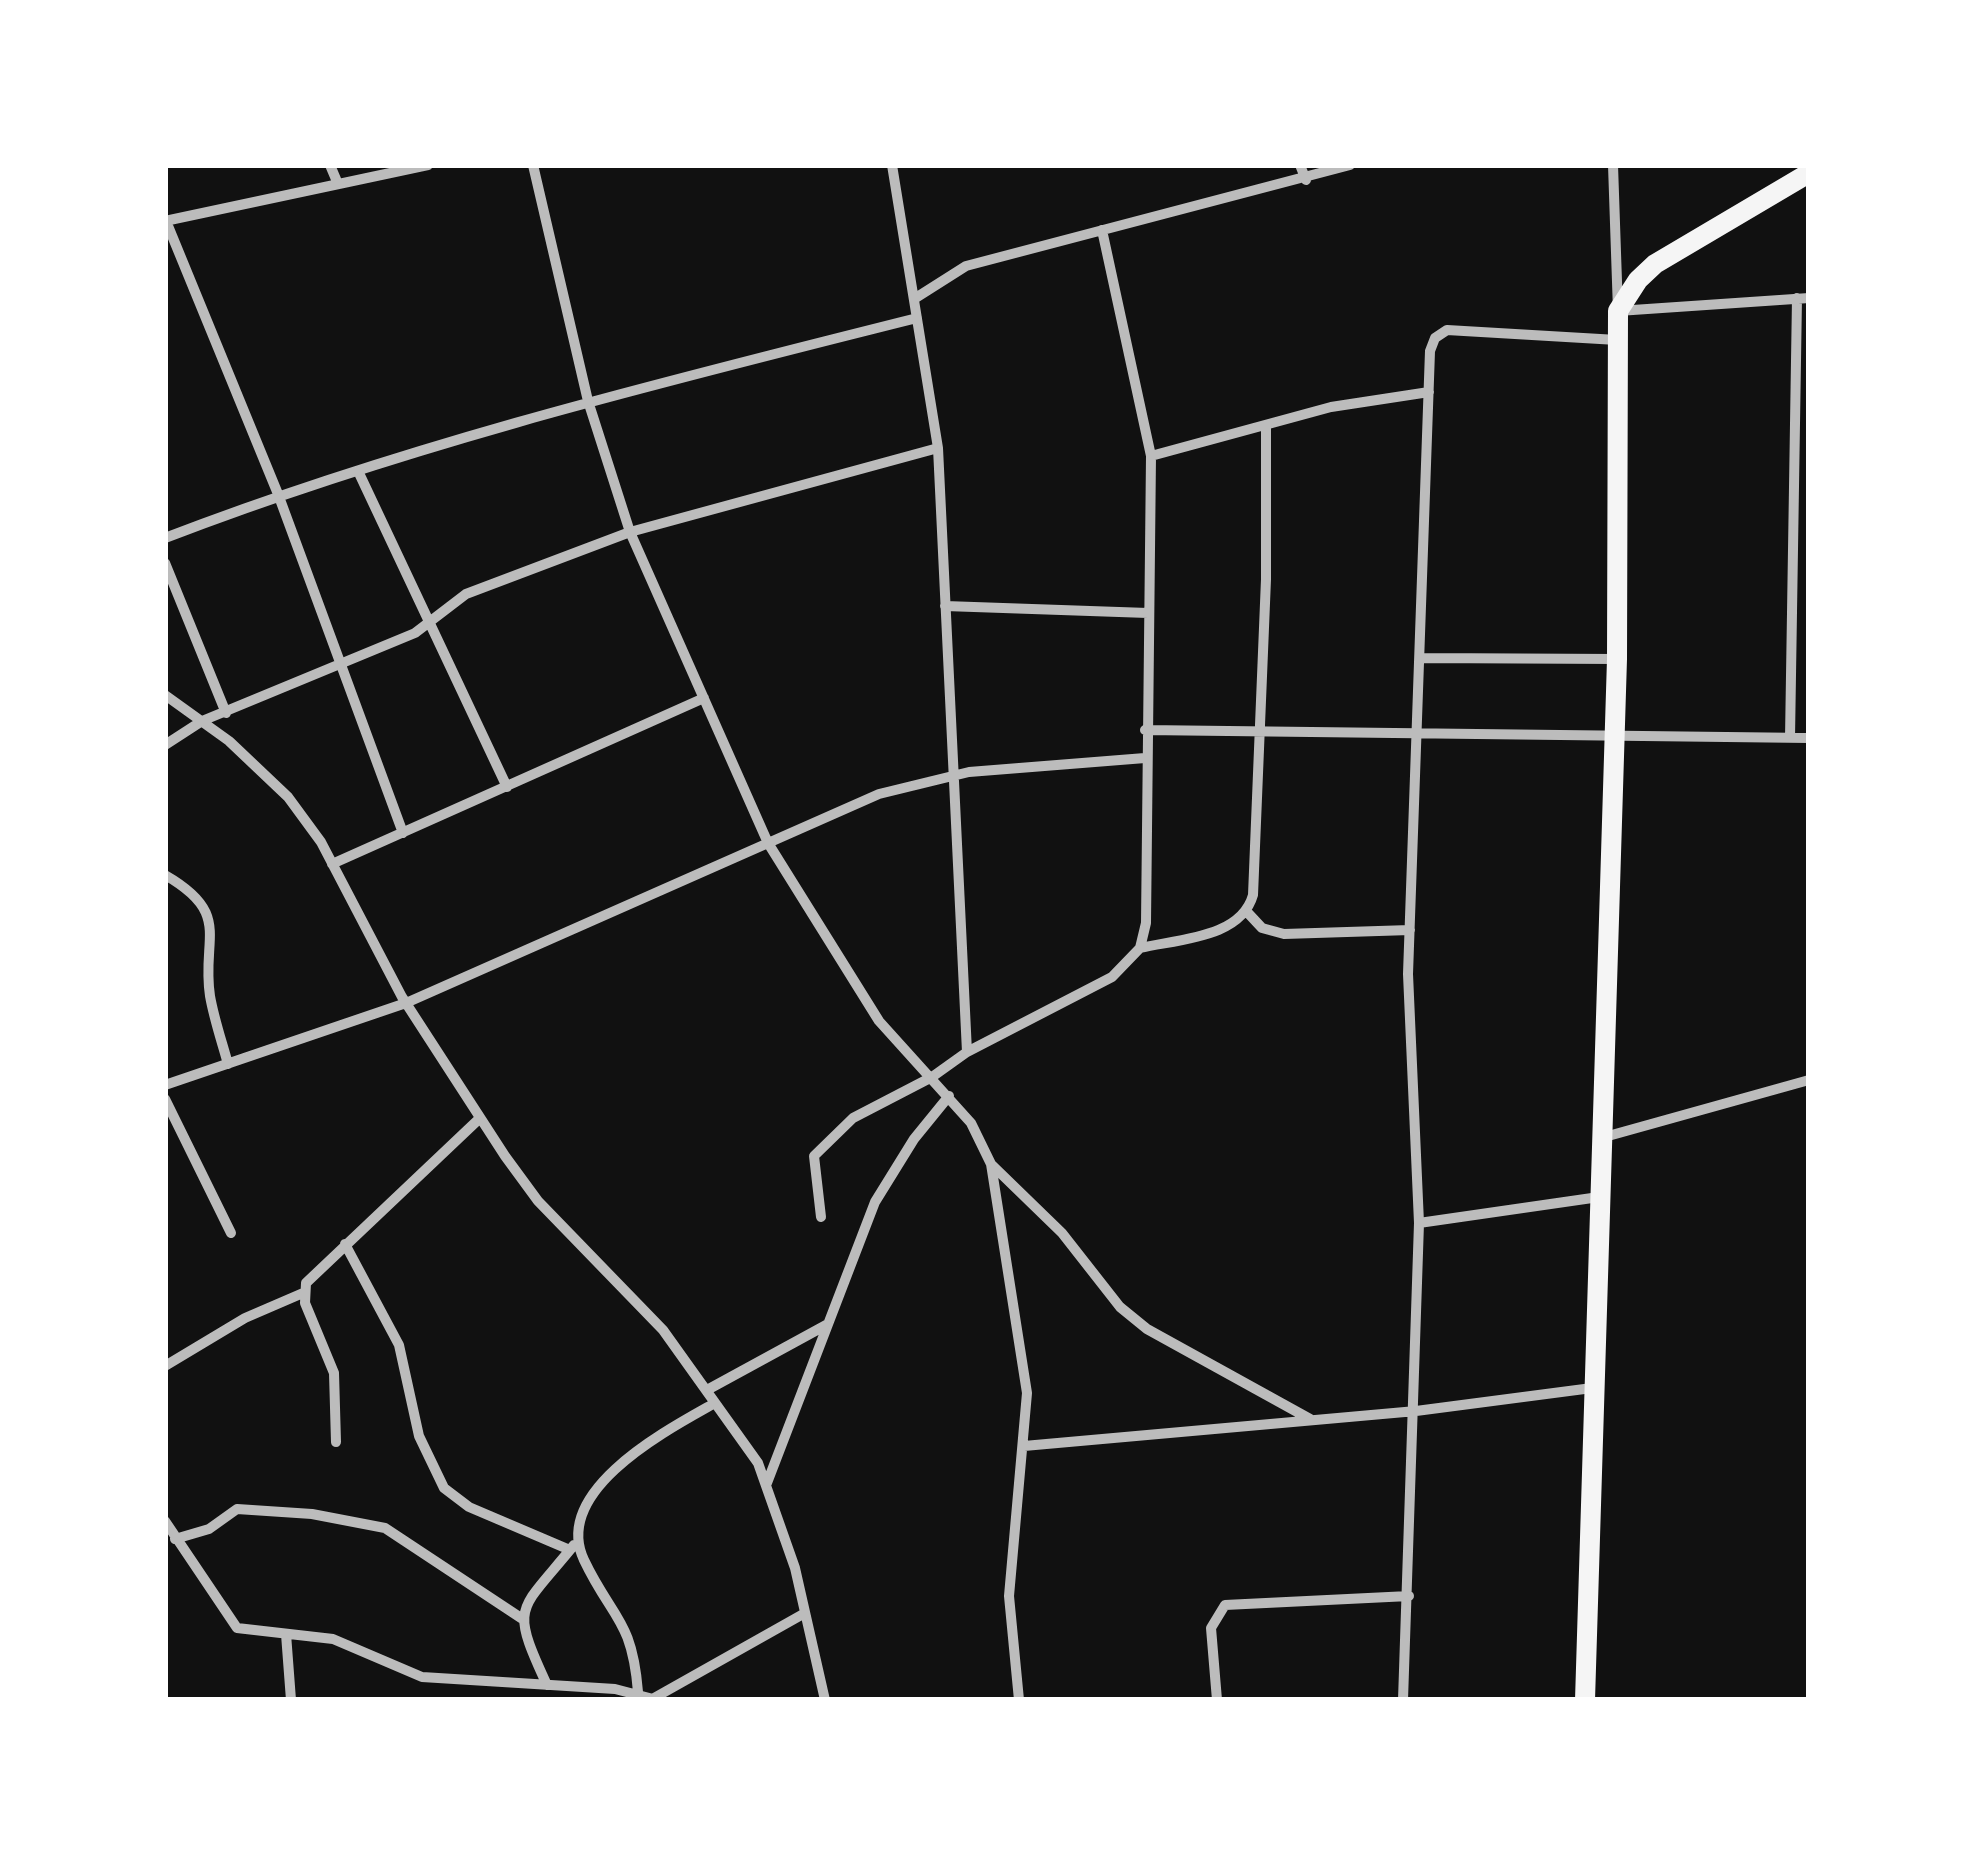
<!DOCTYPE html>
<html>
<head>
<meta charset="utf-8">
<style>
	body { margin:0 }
	#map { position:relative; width:1974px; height:1865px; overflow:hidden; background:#111; font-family:Roboto,sans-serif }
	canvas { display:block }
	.frame { position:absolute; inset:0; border:168px solid #fff; pointer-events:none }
</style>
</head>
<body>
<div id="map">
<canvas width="1974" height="1865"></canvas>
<div class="frame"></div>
</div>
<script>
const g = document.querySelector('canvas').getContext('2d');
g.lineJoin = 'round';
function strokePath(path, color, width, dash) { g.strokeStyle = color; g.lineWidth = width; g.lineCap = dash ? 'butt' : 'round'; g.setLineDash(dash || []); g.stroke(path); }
strokePath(new Path2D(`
	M 330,165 L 338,184
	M 533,165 L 588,401 L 630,532 L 768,843 L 879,1021 L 971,1123 L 991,1164 L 1027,1393 L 1009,1596 L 1019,1700
	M 892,165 L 938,448 L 967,1052
	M 1300,165 L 1306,180
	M 1613,165 L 1618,311 L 1809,298
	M 165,221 L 428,165
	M 166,221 L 278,494 L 403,833
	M 914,299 L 966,266 L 1350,165
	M 1151,456 L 1331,407 L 1429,392
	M 358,471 L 507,787
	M 165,538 C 409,444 663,382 917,318
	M 165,563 L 226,713
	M 945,606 L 1148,613
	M 1421,658 L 1617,659
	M 165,695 L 229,741 L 288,797 L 321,842 L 402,997 L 505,1156 L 538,1201 L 663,1330 L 758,1463 L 795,1568 L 825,1700
	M 1145,730 L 1809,738
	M 1790,738 L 1797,298
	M 165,745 L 202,721 L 415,633 L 466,594 L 630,532 L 938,448
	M 332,864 L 704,698
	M 165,875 C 233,914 201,938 210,996 C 214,1019 222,1042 228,1064
	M 1248,913 L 1262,928 L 1284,934 L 1410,930
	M 1140,948 C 1179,939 1241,938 1253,895 L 1266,579 L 1266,427
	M 165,1085 L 406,1003 L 879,794 L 969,772 L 1145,758
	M 165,1099 L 231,1233
	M 1601,1138 L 1809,1080
	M 992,1165 L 1062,1233 L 1120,1307 L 1147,1329 L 1310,1419
	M 821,1217 L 814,1156 L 853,1118 L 932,1077 L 967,1052 L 1112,977 L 1140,948 L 1146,923 L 1151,456 L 1102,230
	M 1419,1223 L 1599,1197
	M 345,1244 L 399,1345 L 419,1436 L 444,1488 L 469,1507 L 570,1550
	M 165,1366 L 245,1318 L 303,1293
	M 707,1390 L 828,1324
	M 336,1442 L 334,1373 L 305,1303 L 306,1283 L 479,1119
	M 1024,1446 L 1416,1411 L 1592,1388
	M 767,1483 L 875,1202 L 914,1139 L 949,1096
	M 165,1521 L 237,1628 L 333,1639 L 422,1677 L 615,1689 L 657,1700
	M 175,1539 L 209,1529 L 237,1509 L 312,1514 L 385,1528 L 521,1618
	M 286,1634 L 291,1700
	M 547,1685 C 509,1603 519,1613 574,1545
	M 638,1692 C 632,1618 612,1619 584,1560 C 551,1490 669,1429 715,1403
	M 654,1698 L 805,1613
	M 1217,1700 L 1211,1628 L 1225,1605 L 1409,1596
	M 1403,1700 L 1419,1223 L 1408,974 L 1430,351 L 1435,338 L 1447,330 L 1617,340`), '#bcbcbc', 10);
strokePath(new Path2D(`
	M 1585,1700 L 1617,659 L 1618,311 L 1638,280 L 1655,264 L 1809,173`), '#f5f5f5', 20);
</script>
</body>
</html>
